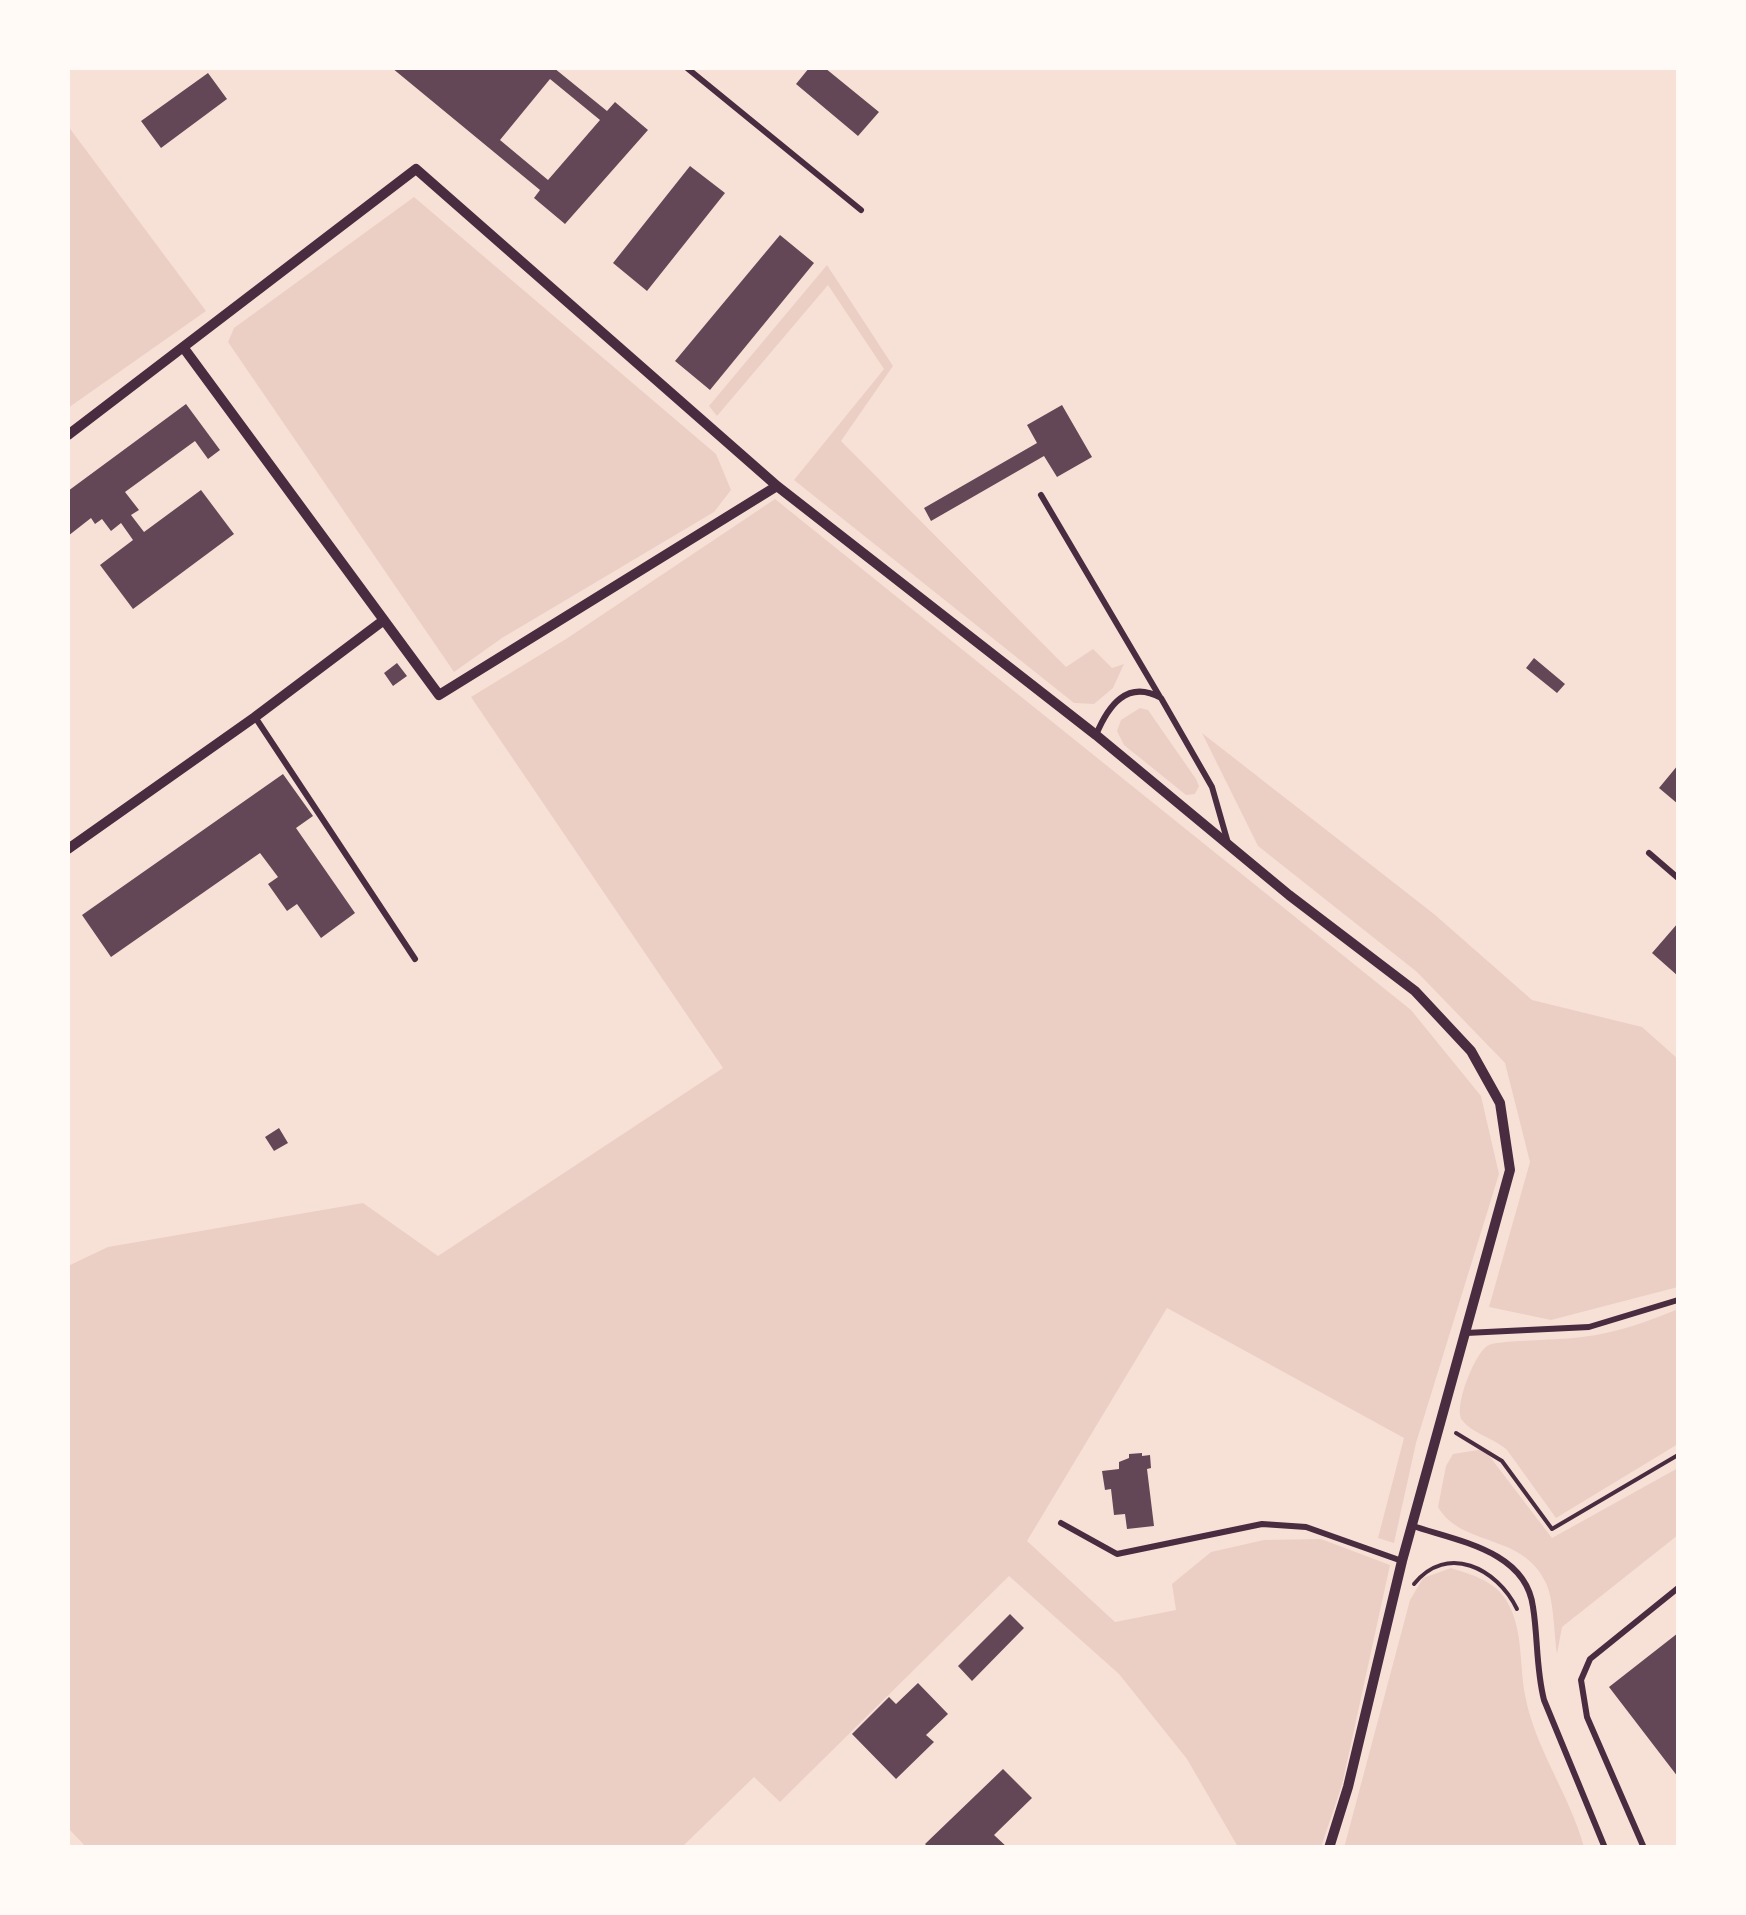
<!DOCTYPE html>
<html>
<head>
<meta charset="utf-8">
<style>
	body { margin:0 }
	#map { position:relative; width:1746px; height:1915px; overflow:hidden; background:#f7e1d7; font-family:"PT Serif",serif }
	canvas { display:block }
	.frame { position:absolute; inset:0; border:70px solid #fffaf5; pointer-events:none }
</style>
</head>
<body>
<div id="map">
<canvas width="1746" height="1915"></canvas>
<div class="frame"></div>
</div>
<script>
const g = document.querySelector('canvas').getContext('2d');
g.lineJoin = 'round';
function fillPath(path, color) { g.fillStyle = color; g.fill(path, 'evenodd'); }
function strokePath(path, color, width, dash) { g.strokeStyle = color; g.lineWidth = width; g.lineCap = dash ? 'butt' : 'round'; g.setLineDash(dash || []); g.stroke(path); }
fillPath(new Path2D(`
	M 68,126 L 206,311 L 68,408 Z
	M 414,197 L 716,454 L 731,490 L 714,512 L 502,638 L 454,672 L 228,342 L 234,328 Z
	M 827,265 L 893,366 L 841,441 L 1066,667 L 1093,649 L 1112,668 L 1124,664 L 1113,688 L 1094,704 L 1074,703 L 794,480 L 884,369 L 828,285 L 717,416 L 709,406 Z
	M 775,499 L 1411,1010 L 1481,1096 L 1499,1174 L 1416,1443 L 1394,1543 L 1378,1538 L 1404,1438 L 1167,1308 L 1027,1541 L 1115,1622 L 1176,1610 L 1172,1584 L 1211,1552 L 1264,1540 L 1321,1539 L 1390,1565 L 1342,1785 L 1321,1847 L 1238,1847 L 1187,1759 L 1119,1674 L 1009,1576 L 780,1802 L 754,1777 L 682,1847 L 86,1847 L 68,1828 L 68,1266 L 108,1247 L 363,1203 L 438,1256 L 723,1068 L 471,697 L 566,639 Z
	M 1140,708 L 1148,710 L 1196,779 L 1199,786 L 1195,794 L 1186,795 L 1124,745 L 1117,731 L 1121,720 Z
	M 1202,733 L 1434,914 L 1532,1000 L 1642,1027 L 1678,1059 L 1678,1287 L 1551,1320 L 1489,1307 L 1530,1162 L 1505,1063 L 1417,972 L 1258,846 Z
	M 1678,1309 L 1678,1444 L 1556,1518 L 1507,1450 C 1494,1438 1471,1433 1462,1420 C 1453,1408 1475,1351 1489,1345 C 1500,1340 1564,1340 1582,1337 C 1616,1333 1647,1322 1678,1309 Z
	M 1484,1449 L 1552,1538 L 1678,1468 L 1678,1535 L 1562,1627 L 1557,1654 C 1554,1635 1554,1600 1546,1583 C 1522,1532 1462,1548 1438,1507 L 1446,1466 L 1453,1454 Z
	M 1451,1568 C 1470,1574 1492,1580 1504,1597 C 1524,1625 1519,1663 1525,1695 C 1535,1749 1570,1795 1584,1847 L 1344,1848 L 1410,1600 L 1423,1578 Z`), '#ebcfc5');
fillPath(new Path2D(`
	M 392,68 L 554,68 L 607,111 L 615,102 L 648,130 L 565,224 L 534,198 L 540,190 ZM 550,79 L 600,120 L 548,180 L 500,140 Z
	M 809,68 L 825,68 L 879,112 L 858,136 L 796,84 Z
	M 208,73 L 227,99 L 161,148 L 141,121 Z
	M 690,166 L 725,193 L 647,291 L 613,263 Z
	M 780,235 L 814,263 L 710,390 L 675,361 Z
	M 186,404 L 220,450 L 208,459 L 195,441 L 125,492 L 139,510 L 131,515 L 144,532 L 201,490 L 234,534 L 133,609 L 100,565 L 133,540 L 121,523 L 111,531 L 102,519 L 95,524 L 91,518 L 68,536 L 68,491 Z
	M 1062,405 L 1092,457 L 1057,477 L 1044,456 L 931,521 L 924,508 L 1037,443 L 1027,425 Z
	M 1534,658 L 1565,684 L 1557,693 L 1526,668 Z
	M 397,663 L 407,676 L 393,686 L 384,673 Z
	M 1678,765 L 1678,804 L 1659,788 Z
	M 283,774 L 313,816 L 296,828 L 355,913 L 321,938 L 297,904 L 287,911 L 268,884 L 278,877 L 260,853 L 111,957 L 82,915 Z
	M 1678,923 L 1678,976 L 1652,953 Z
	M 279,1128 L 288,1143 L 274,1151 L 265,1137 Z
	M 1142,1453 L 1142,1456 L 1150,1455 L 1151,1468 L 1147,1469 L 1154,1526 L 1127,1529 L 1125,1514 L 1114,1515 L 1111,1489 L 1105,1490 L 1102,1471 L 1119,1469 L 1119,1462 L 1129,1458 L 1129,1454 Z
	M 1010,1614 L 1024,1628 L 972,1681 L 958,1666 Z
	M 1678,1633 L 1678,1777 L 1609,1687 Z
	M 918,1683 L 948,1714 L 926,1735 L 934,1742 L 896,1779 L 852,1734 L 889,1697 L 896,1704 Z
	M 1003,1769 L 1032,1798 L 994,1835 L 1008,1848 L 929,1848 L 925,1844 Z`), '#644757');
strokePath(new Path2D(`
	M 1456,1433 L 1502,1461 L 1552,1529 L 1678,1455
	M 1414,1584 C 1447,1543 1497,1568 1517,1609`), '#4a2c40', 4);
strokePath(new Path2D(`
	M 687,68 L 861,210
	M 1041,495 L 1160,697
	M 255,717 L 415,959
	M 1096,735 C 1108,706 1127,679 1161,698 L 1212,787 L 1228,843
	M 1649,853 L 1678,878
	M 1466,1333 L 1589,1327 L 1678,1300
	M 1061,1523 L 1117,1554 L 1262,1524 L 1306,1527 L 1402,1561
	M 1413,1526 C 1458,1541 1526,1551 1533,1607 C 1538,1638 1536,1669 1544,1700 L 1605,1848
	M 1644,1848 L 1587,1717 L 1581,1680 L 1590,1659 L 1678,1588`), '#4a2c40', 6);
strokePath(new Path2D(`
	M 183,347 L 439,695 L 777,486
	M 68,435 L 416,169 L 777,486 L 1096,735 L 1289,895 L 1415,991 L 1471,1051 L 1500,1103 L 1510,1170 L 1402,1561 L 1348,1787 L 1329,1848
	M 68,849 L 255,717 L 384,620`), '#4a2c40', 10);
</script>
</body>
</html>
